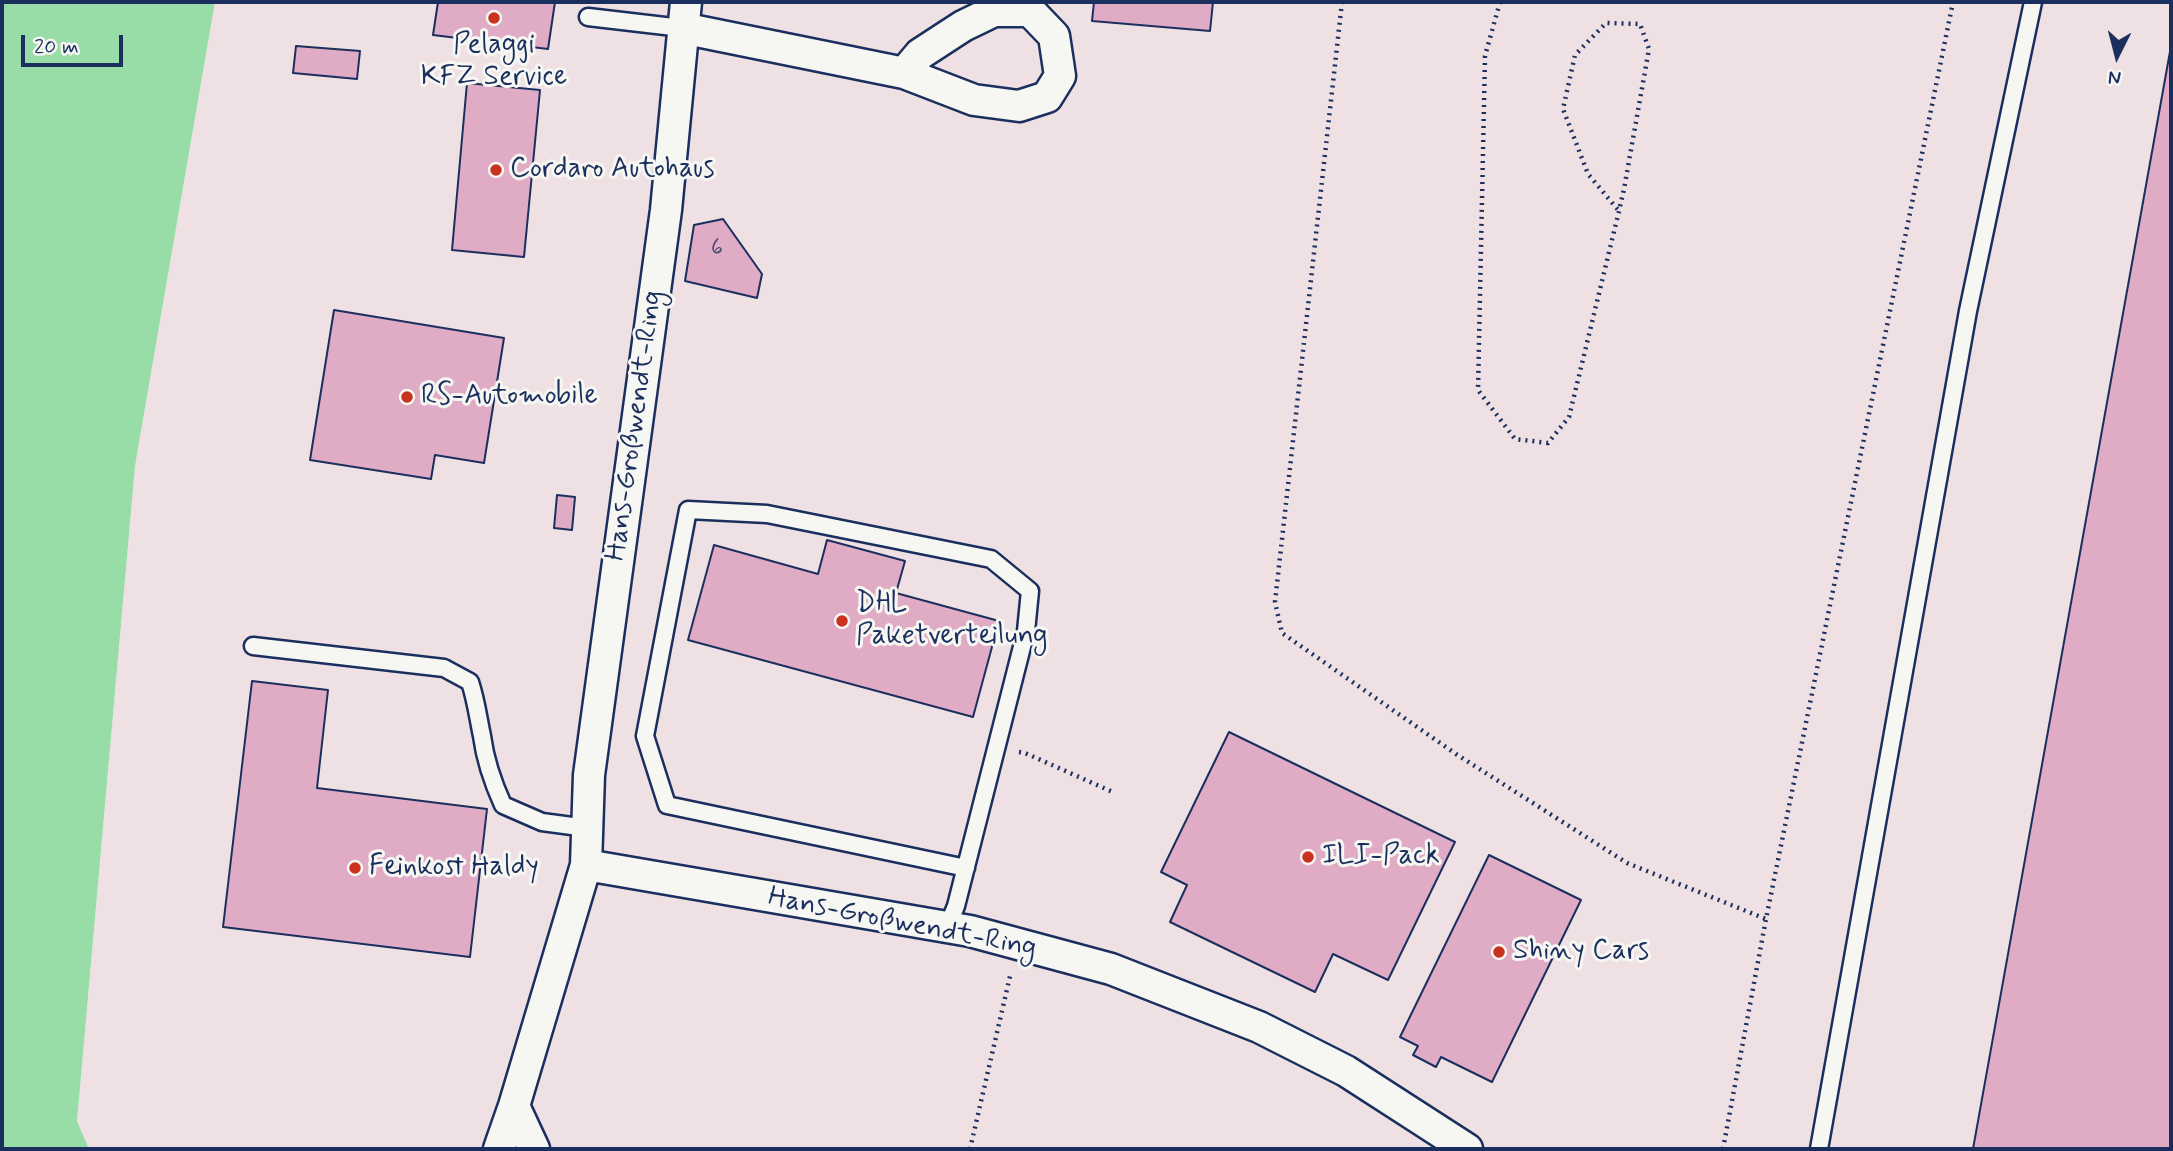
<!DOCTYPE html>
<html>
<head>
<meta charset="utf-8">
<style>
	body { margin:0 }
	#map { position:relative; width:2173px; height:1151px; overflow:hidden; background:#f6f6f2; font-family:Mynerve,sans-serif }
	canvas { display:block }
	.frame { position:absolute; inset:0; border:4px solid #1b2f5e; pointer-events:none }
	.north { position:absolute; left:2082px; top:21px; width:70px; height:70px; -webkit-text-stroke:5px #f6f6f2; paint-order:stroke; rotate:186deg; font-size:19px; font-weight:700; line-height:28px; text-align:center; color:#1b2f5e }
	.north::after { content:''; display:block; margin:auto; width:24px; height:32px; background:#1b2f5e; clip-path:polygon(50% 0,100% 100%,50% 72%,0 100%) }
	.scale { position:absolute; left:21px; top:35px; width:102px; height:32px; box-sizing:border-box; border:4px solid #1b2f5e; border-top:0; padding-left:9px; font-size:21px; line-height:24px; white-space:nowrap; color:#1b2f5e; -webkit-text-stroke:5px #f6f6f2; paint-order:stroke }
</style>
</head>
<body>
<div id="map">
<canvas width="2173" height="1151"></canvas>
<div class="frame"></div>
<div class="north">N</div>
<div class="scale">20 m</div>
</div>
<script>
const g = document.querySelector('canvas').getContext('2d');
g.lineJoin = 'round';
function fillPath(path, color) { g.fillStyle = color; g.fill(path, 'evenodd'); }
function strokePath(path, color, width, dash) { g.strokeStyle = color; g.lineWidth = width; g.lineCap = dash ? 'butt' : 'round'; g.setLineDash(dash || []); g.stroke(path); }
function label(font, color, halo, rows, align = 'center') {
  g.font = font + ' Mynerve,sans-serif'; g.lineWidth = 6; g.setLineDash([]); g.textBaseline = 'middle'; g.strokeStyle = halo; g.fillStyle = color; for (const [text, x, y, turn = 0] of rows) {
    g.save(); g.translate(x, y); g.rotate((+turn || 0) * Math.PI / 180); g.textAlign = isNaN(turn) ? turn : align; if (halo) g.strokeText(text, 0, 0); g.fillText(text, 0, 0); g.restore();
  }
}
fillPath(new Path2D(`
	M 215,2 L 2171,2 L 2171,1149 L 89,1149 L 77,1121 L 135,466 Z`), '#efe0e4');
fillPath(new Path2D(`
	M 2,2 L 215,2 L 135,466 L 77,1121 L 89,1149 L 2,1149 Z`), '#98dca7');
const building = new Path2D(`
	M 438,2 L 555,2 L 548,49 L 433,35 Z
	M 1094,2 L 1213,2 L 1210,31 L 1092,21 Z
	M 296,46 L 360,51 L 357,79 L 293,73 Z
	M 2171,46 L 2171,1149 L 1973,1149 Z
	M 467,83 L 540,90 L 524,257 L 452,250 Z
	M 723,219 L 762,274 L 757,298 L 685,281 L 694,225 Z
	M 334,310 L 504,338 L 484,463 L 435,455 L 431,479 L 310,460 Z
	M 557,495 L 575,497 L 572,530 L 554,528 Z
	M 827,540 L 905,561 L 896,593 L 999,621 L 973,717 L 688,640 L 714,545 L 818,574 Z
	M 252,681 L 328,690 L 317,788 L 487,809 L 470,957 L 223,927 Z
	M 1229,732 L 1455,842 L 1388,980 L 1333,954 L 1315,992 L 1170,922 L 1187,885 L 1161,872 Z
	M 1489,855 L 1581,900 L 1492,1082 L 1441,1057 L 1436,1067 L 1413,1055 L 1418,1046 L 1400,1037 Z`);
fillPath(building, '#e0abc4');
strokePath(building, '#1b2f5e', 2);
const lane = new Path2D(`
	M 588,17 L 682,28
	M 253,646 L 444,668 L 470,682 C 476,700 478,717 482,736 C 485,759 493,783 503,805 L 542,822 L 587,828
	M 947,928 L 956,906 L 1026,631 L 1030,591 L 991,559 L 767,514 L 688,510 L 645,736 L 667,805 L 966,868
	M 1819,1149 L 1968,311 L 2033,2`);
const street = new Path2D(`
	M 686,2 L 666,210 L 589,775 L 586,865 L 970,931 L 1111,969 L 1259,1027 L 1346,1071 L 1467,1149
	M 682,28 L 904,73 L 974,100 L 1019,106 L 1047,97 L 1060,76 L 1054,36 L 1030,11 L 994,11 L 963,26 L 920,54 L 904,73
	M 514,1106 L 534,1149
	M 499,1149 L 514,1106 L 586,865`);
strokePath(lane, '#1b2f5e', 21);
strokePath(street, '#1b2f5e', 35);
strokePath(new Path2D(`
	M 1342,2 L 1275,602 L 1282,633 L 1456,754 L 1627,863 L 1766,919
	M 1500,2 L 1485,56 L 1478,390 L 1515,439 L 1548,443 L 1569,417 L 1619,211 L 1624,189 L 1649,49 L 1640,24 L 1606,23 L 1575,55 L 1563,109 L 1588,174 L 1619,211
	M 1019,752 L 1025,753 L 1115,793
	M 970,1149 L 1011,972
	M 1723,1149 L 1766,919 L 1953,2`), '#1b2f5e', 4.5, [2, 5]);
strokePath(lane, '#f6f6f2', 16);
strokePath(street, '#f6f6f2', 30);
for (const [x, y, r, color] of [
	[494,18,7,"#c8321e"],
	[496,170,7,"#c8321e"],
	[407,397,7,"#c8321e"],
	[842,621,7,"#c8321e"],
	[1308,857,7,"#c8321e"],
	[355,868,7,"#c8321e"],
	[1499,952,7,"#c8321e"]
]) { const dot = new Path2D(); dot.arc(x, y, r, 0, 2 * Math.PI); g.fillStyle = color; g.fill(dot); strokePath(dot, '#f6f6f2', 2.5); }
label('24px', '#4c4e78', null, [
	["6",717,249]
]);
label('28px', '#1b2f5e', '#f6f6f2', [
	["Pelaggi",494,46,"center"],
	["KFZ Service",494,78,"center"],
	["Cordaro Autohaus",510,170],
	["RS-Automobile",421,397],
	["DHL",856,605],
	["Paketverteilung",856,637],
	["ILI-Pack",1322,857],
	["Feinkost Haldy",369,868],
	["Shiny Cars",1513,952]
], 'left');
label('28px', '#1b2f5e', '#f6f6f2', [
	["Hans-Großwendt-Ring",636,426,-82],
	["Hans-Großwendt-Ring",902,924,11]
]);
</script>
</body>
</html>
